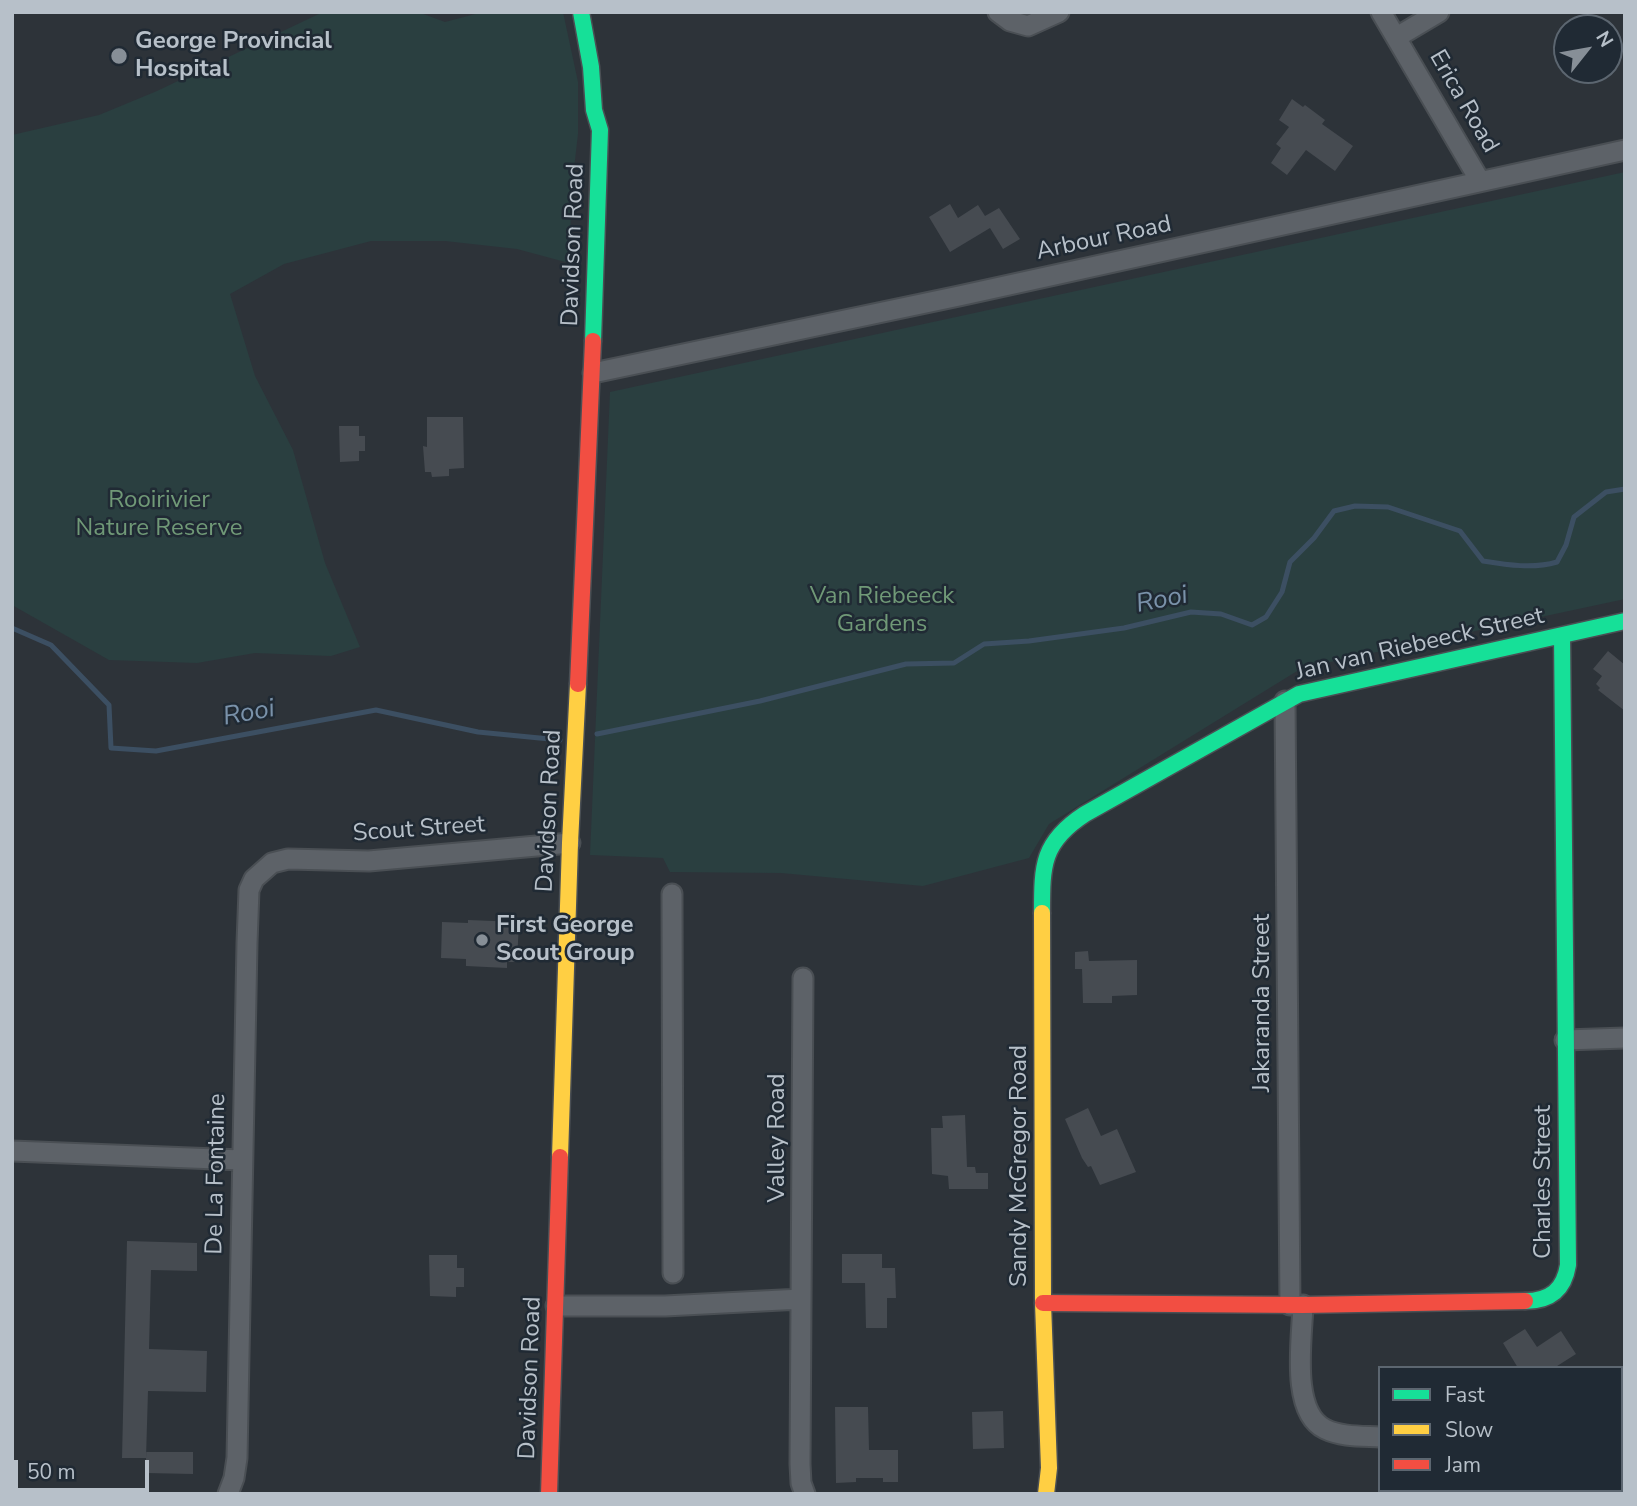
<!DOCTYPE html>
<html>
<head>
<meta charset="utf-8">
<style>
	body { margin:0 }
	#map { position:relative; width:1637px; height:1506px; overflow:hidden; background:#2d3339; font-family:"Nunito Sans",sans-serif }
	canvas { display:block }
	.frame { position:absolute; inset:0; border:14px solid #b7c0c9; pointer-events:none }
	.legend { position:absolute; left:1378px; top:1366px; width:245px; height:126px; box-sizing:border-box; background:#202a34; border:2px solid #5c6670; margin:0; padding:9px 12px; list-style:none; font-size:21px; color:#b7c0c9 }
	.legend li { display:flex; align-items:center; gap:14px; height:35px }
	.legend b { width:35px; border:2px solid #5c6670 }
	.north { position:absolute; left:1553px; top:14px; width:70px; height:70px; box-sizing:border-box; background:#202a34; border:2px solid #5c6670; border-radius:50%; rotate:59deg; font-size:19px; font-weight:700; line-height:28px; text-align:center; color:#b7c0c9 }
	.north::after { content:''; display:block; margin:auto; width:24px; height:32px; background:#878f97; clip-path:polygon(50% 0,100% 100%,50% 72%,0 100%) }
	.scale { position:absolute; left:14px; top:1460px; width:135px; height:32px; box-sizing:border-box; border:4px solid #b7c0c9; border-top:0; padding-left:9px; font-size:21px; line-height:24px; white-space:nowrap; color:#b7c0c9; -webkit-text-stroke:5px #202a34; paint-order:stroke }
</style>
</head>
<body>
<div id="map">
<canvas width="1637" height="1506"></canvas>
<div class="frame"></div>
<ul class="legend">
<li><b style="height:9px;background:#16e098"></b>Fast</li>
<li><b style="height:9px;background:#ffcf43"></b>Slow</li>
<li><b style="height:9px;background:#f24e42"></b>Jam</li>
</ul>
<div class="north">N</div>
<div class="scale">50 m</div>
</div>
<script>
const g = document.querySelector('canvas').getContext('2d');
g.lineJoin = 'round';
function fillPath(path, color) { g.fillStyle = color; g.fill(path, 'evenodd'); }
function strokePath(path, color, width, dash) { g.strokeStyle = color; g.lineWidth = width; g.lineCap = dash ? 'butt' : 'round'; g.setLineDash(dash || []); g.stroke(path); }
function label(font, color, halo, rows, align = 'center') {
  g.font = font + ' "Nunito Sans",sans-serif'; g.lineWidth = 5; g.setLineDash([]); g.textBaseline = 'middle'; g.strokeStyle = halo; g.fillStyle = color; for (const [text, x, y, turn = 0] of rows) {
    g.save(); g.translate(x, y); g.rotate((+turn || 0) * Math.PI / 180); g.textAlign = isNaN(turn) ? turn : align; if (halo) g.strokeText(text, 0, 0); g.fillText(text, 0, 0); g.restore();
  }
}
fillPath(new Path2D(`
	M 323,12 L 418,12 L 445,22 L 483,12 L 563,12 L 578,82 L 578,134 L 572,186 L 569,263 L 517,249 L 445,241 L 371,241 L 284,264 L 230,294 L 255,376 L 293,450 L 325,563 L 360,647 L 331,656 L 255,653 L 197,663 L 109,660 L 12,605 L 12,135 L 99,115 L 157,91 Z
	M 1625,172 L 1625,599 L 1302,668 L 1049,824 L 1029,858 L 923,886 L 781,873 L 670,872 L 663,858 L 590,855 L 610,392 Z`), '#2a3f40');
strokePath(new Path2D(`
	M 12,628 L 51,645 L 109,705 L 111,748 L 156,751 L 376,710 L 478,732 L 560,740
	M 597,734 L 760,701 L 906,664 L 954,663 L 984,644 L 1029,641 L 1124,628 L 1191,612 L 1221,614 L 1252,625 L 1266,617 L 1282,592 L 1290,562 L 1314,538 L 1334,511 L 1355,506 L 1388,507 L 1460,531 L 1483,561 C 1508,565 1533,569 1557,562 L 1566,545 L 1574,517 L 1606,492 L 1625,489`), '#3c4f62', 5);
fillPath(new Path2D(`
	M 1292,99 L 1303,107 L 1305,105 L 1325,120 L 1322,124 L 1353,146 L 1335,171 L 1306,150 L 1287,175 L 1271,163 L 1281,148 L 1276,144 L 1289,127 L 1279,120 Z
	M 950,204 L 958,218 L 978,205 L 985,216 L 999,208 L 1020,239 L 1003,249 L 990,228 L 950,252 L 929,217 Z
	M 427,417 L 463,417 L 464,468 L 449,469 L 449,476 L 432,477 L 431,472 L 425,472 L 423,446 L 427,447 Z
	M 339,426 L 359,426 L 359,436 L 365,436 L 365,451 L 359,451 L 359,461 L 340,462 Z
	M 1608,651 L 1625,665 L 1625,711 L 1598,690 L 1600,688 L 1596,684 L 1602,676 L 1593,669 Z
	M 468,920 L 519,922 L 517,962 L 507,962 L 507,968 L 466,966 L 466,959 L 441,958 L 442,922 L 468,923 Z
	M 1088,951 L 1089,961 L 1137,960 L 1137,995 L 1112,996 L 1112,1003 L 1083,1003 L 1082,969 L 1075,969 L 1075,952 Z
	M 1088,1108 L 1101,1136 L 1117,1129 L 1136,1172 L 1100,1185 L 1091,1166 L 1088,1167 L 1082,1158 L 1065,1119 Z
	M 965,1115 L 967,1167 L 975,1167 L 976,1173 L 988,1173 L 988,1189 L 949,1189 L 948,1176 L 932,1174 L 931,1128 L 943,1128 L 942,1116 Z
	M 127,1241 L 197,1243 L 197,1271 L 151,1270 L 149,1349 L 207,1351 L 206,1392 L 148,1391 L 146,1458 L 122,1458 Z
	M 842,1254 L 882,1254 L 882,1268 L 895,1268 L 896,1298 L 887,1298 L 887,1328 L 866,1328 L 865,1283 L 842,1283 Z
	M 429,1255 L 457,1255 L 457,1268 L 464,1268 L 464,1287 L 456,1287 L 456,1297 L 430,1296 Z
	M 1525,1329 L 1537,1347 L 1561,1331 L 1576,1354 L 1554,1368 L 1518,1368 L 1503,1343 Z
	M 835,1407 L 868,1407 L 869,1450 L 898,1450 L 898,1482 L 883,1482 L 883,1478 L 856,1478 L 856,1482 L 836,1483 Z
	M 1003,1411 L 1004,1448 L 973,1449 L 972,1412 Z
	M 146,1452 L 193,1452 L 193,1474 L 146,1473 Z`), '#464b51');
const street = new Path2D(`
	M 998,12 L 1010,21 L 1028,26 L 1059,12
	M 1381,12 L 1480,181
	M 1397,37 L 1439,12
	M 593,373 L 959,296 L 1625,150
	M 1285,701 L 1290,1305
	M 672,894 L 673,1273
	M 803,978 L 800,1464 L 801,1483 L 805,1494
	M 1565,1040 L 1625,1038
	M 12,1151 L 242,1160
	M 1303,1305 C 1302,1338 1290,1412 1325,1429 C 1341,1437 1362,1436 1380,1437
	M 556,1306 L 665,1306 L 801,1299
	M 228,1494 L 234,1478 L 237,1458 L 247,943 L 249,890 L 254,879 L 272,863 L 288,859 L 369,861 L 570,843`);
const fast = new Path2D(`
	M 581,12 L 591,67 L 594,110 L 600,130 L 593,341
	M 1042,913 C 1042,865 1042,842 1085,814 L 1299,694 L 1625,621
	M 1525,1301 C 1550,1301 1564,1290 1568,1265 L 1562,636`);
const slow = new Path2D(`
	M 1042,913 L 1043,1303 L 1049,1468 L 1046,1494
	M 560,1157 L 570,843 L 578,684`);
const jam = new Path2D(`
	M 578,684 L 593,341
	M 1043,1303 L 1303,1305 L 1525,1301
	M 549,1494 L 560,1157`);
strokePath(street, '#4a4f54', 23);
strokePath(fast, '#4a4f54', 19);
strokePath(slow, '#4a4f54', 19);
strokePath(jam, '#4a4f54', 19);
strokePath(street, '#5d6268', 19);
strokePath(fast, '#16e098', 16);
strokePath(slow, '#ffcf43', 16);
strokePath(jam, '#f24e42', 16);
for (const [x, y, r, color] of [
	[119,56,9,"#878f97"],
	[482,940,7,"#878f97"]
]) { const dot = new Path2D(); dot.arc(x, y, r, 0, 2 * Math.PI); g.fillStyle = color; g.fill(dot); strokePath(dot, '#202a34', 2.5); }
label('bold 24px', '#b7c0c9', '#202a34', [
	["George Provincial",135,42],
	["Hospital",135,70],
	["First George",496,926],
	["Scout Group",496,954]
], 'left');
label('24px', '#b7c0c9', '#202a34', [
	["Erica Road",1463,102,60],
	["Arbour Road",1104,239,-12],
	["Davidson Road",574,245,-88],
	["Jan van Riebeeck Street",1420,645,-13],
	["Davidson Road",550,811,-87],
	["Scout Street",419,830,-4],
	["Jakaranda Street",1263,1003,-90],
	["Valley Road",778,1138,-90],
	["Sandy McGregor Road",1020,1166,-90],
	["De La Fontaine",217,1174,-89],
	["Charles Street",1544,1182,-90],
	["Davidson Road",531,1378,-88]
]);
label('24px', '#709977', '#202a34', [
	["Rooirivier",159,501],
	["Nature Reserve",159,529],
	["Van Riebeeck",882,597],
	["Gardens",882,625]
]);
label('italic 26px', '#7a92aa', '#202a34', [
	["Rooi",1162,601,-11],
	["Rooi",249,714,-10]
]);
</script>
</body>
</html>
